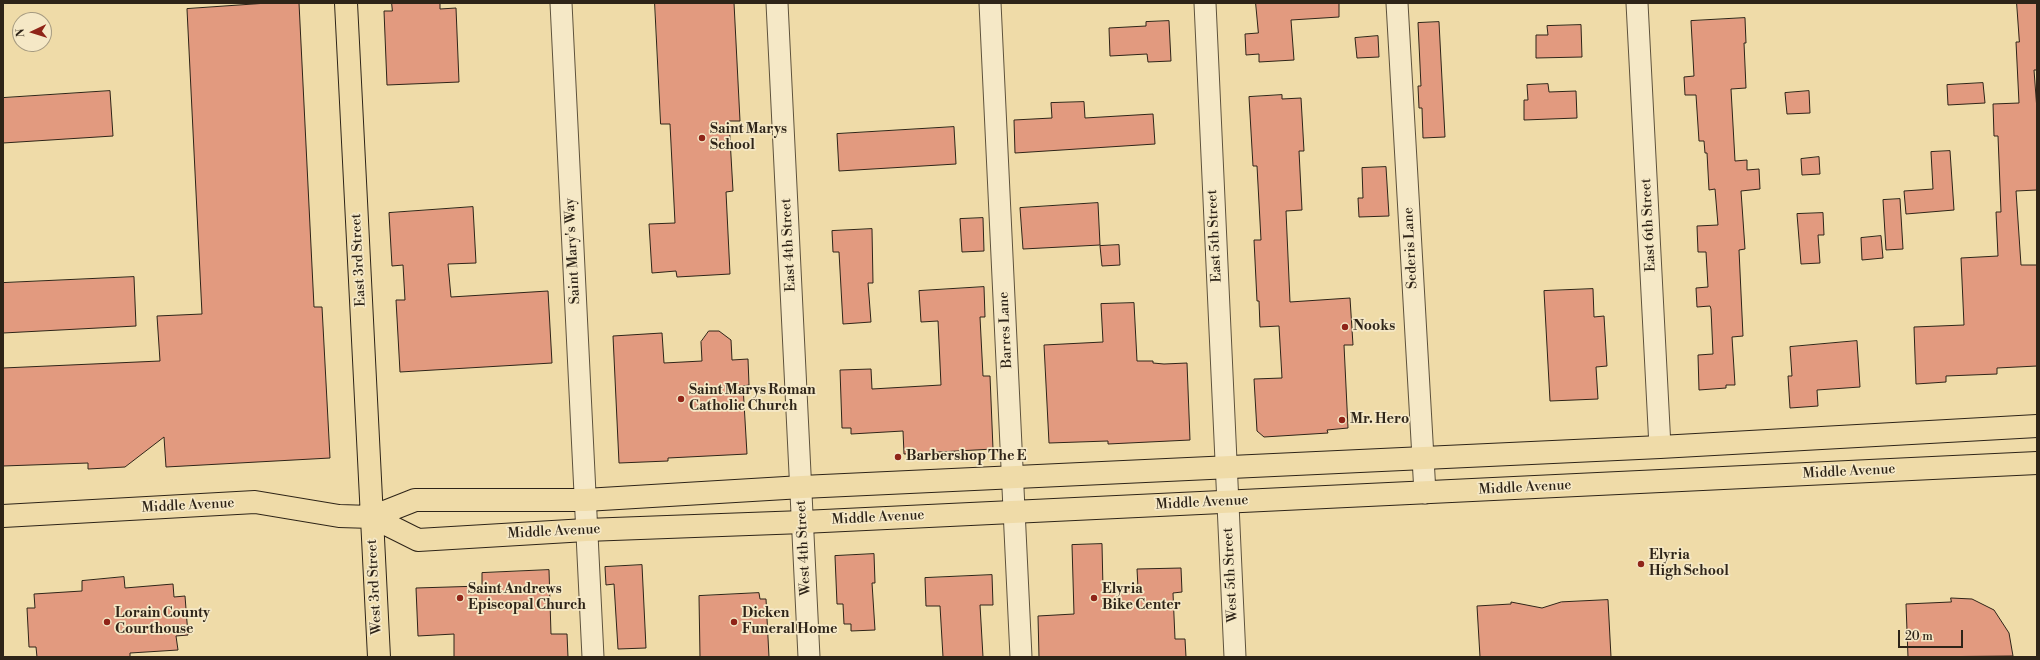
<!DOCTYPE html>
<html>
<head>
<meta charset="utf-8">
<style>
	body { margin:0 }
	#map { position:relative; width:2040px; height:660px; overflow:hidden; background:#efdba8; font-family:"Libre Bodoni",serif }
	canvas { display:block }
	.frame { position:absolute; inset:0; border:4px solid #2e2418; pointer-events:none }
	.north { position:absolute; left:12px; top:12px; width:40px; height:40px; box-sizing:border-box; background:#f5e8c6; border:1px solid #a59a80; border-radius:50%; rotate:266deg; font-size:11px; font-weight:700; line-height:16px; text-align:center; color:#2e2418 }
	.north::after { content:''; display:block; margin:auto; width:14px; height:18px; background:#8f2418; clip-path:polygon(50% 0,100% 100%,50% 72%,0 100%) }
	.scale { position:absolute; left:1898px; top:630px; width:65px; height:18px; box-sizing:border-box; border:2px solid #2e2418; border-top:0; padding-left:5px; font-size:12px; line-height:14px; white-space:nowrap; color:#2e2418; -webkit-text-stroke:3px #f5e8c6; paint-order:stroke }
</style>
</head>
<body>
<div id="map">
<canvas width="2040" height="660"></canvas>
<div class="frame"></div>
<div class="north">N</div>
<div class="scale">20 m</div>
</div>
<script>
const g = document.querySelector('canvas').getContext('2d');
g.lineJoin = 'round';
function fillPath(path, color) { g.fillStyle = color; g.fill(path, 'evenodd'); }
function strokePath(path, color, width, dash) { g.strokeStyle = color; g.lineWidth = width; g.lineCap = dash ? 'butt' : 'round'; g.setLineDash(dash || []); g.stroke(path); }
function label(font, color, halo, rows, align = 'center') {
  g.font = font + ' "Libre Bodoni",serif'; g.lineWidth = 3.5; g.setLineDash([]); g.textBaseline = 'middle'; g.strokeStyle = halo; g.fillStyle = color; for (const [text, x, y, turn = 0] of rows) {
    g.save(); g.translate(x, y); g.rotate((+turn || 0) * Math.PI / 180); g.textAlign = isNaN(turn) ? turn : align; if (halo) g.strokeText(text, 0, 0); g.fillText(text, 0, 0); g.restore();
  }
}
const building = new Path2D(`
	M 268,3 L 299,3 L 314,307 L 322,307 L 330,458 L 166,467 L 164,437 L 125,467 L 88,469 L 88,463 L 3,466 L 3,368 L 160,361 L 157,316 L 202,314 L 187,9 Z
	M 392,3 L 440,3 L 440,9 L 456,8 L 459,82 L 387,85 L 384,11 L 392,11 Z
	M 655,3 L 734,3 L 740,121 L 729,121 L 733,191 L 726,192 L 730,274 L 677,277 L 676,271 L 652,273 L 649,224 L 675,223 L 670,124 L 661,124 Z
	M 1256,3 L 1339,3 L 1339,17 L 1291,20 L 1294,60 L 1259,62 L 1259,54 L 1246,55 L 1245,34 L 1258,33 Z
	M 2017,3 L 2037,3 L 2037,70 L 2034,70 L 2037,110 L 2037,190 L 2016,191 L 2021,265 L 2037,265 L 2037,366 L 1997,368 L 1997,374 L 1946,376 L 1946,382 L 1916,384 L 1914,327 L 1964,325 L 1961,258 L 1998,256 L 1996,212 L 2001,212 L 1998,136 L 1994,136 L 1993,104 L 2019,103 L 2016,42 L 2019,42 Z
	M 1745,18 L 1746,43 L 1744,43 L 1746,88 L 1731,89 L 1735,161 L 1747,160 L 1747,170 L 1759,169 L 1760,189 L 1741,191 L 1745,249 L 1739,250 L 1743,336 L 1732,337 L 1735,385 L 1726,385 L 1726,388 L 1699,390 L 1698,355 L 1713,354 L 1711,309 L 1710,306 L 1697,307 L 1696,288 L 1708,287 L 1706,252 L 1698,252 L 1697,226 L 1718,225 L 1715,189 L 1709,190 L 1707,153 L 1705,153 L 1704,141 L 1699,141 L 1696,95 L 1685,95 L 1684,77 L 1694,76 L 1691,21 Z
	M 1169,21 L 1171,61 L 1148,62 L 1147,54 L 1110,56 L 1109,28 L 1146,26 L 1146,22 Z
	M 1439,22 L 1445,137 L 1423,138 L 1422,108 L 1419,108 L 1418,86 L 1421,86 L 1418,23 Z
	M 1581,25 L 1582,57 L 1536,58 L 1536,35 L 1548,35 L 1547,26 Z
	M 1378,36 L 1379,57 L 1357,58 L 1355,38 Z
	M 1983,83 L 1985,103 L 1948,105 L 1947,85 Z
	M 1548,84 L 1549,92 L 1576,91 L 1577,118 L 1524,120 L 1524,100 L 1528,100 L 1527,85 Z
	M 110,91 L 113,136 L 3,143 L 3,98 Z
	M 1809,91 L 1810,113 L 1787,114 L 1785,93 Z
	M 1282,95 L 1282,99 L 1301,98 L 1304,151 L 1299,151 L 1302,210 L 1286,211 L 1290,302 L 1350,298 L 1353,345 L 1344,345 L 1348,428 L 1327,430 L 1328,433 L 1264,437 L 1257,431 L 1254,379 L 1282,378 L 1279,326 L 1260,327 L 1259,301 L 1257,301 L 1254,240 L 1261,240 L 1257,166 L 1253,166 L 1249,97 Z
	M 1084,102 L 1085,118 L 1153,114 L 1155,144 L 1015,153 L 1014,120 L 1052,118 L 1051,103 Z
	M 954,127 L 956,164 L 839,171 L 837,134 Z
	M 1950,151 L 1954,210 L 1906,214 L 1904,191 L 1933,189 L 1931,152 Z
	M 1819,157 L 1820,174 L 1802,175 L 1801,159 Z
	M 1386,167 L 1389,216 L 1359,217 L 1358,198 L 1363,198 L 1362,168 Z
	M 1900,199 L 1903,249 L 1886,250 L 1883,200 Z
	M 1098,203 L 1100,245 L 1023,249 L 1020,208 Z
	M 473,207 L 476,263 L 448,264 L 451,297 L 548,291 L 552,363 L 400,372 L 396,300 L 405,300 L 403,265 L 392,266 L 389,213 Z
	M 1823,213 L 1824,235 L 1818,235 L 1820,263 L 1801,264 L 1797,214 Z
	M 983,218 L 984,251 L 962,252 L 960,219 Z
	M 872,229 L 873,283 L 868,283 L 871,322 L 843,324 L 839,252 L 833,252 L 832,231 Z
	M 1881,236 L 1883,258 L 1862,260 L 1861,238 Z
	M 1119,245 L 1120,265 L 1102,266 L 1100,246 Z
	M 134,277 L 136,326 L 3,333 L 3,283 Z
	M 984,287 L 985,317 L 980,317 L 983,376 L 990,376 L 993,449 L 904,454 L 903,431 L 851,434 L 851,428 L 842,428 L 840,370 L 871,369 L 872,389 L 941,385 L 938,321 L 921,322 L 919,291 Z
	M 1593,289 L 1594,317 L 1604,316 L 1607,366 L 1596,367 L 1598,399 L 1550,401 L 1544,291 Z
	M 1134,303 L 1137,361 L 1153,361 L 1153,363 L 1164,364 L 1187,363 L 1190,440 L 1108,444 L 1108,441 L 1049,443 L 1044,345 L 1103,342 L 1101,304 Z
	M 709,331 L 719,331 L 731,340 L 732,360 L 748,359 L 749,385 L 743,386 L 747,454 L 668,458 L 668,461 L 619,463 L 613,336 L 662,333 L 664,363 L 702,361 L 701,342 Z
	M 1857,341 L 1860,387 L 1817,390 L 1818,406 L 1790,408 L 1788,376 L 1792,376 L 1790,347 Z
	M 1102,544 L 1103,589 L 1138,588 L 1137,569 L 1181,568 L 1182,592 L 1173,593 L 1175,639 L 1185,639 L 1186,657 L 1039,657 L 1038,616 L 1074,614 L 1072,545 Z
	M 874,554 L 875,583 L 872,583 L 875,630 L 851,631 L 851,624 L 844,624 L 843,604 L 837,604 L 835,556 Z
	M 642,565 L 646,648 L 618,649 L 614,584 L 606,585 L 605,567 Z
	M 549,570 L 551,634 L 567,634 L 568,657 L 454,657 L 454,634 L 418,636 L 416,588 L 482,586 L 482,573 Z
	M 992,575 L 993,605 L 980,605 L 983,657 L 943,657 L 940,606 L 926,606 L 925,578 Z
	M 124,577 L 125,588 L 173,584 L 174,597 L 185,596 L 188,635 L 176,636 L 178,650 L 130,653 L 130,657 L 37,657 L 36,647 L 29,647 L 27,608 L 35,608 L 34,594 L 82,591 L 82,581 Z
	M 759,593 L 760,599 L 766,599 L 769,657 L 700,657 L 699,596 Z
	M 1951,598 L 1972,599 L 1994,610 L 2009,633 L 2013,656 L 1908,657 L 1906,604 L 1951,602 Z
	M 1608,600 L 1611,657 L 1480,657 L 1477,606 L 1511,604 L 1511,602 L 1542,608 L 1561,602 Z`);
fillPath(building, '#e29a7f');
strokePath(building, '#2e2418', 1);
const minor = new Path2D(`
	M 561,3 L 593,657
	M 777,3 L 809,657
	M 990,3 L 1021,657
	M 1205,3 L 1235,657
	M 1397,3 L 1425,493
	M 1637,3 L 1660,447`);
const major = new Path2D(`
	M 346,3 L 379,657
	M 3,516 L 255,502 L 339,516 L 372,517 L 415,500 L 585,500 L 802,487 L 1660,447 L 2037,426
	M 372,517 L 418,540 L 586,530 L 803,522 L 2037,463`);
strokePath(minor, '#5e523c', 23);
strokePath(major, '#2e2418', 24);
strokePath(minor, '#f5e8c6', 21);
strokePath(major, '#efdba8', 22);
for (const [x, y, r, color] of [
	[702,138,4,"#8f2418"],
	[1345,327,4,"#8f2418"],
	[681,399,4,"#8f2418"],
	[1342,420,4,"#8f2418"],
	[898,457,4,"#8f2418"],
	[1641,564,4,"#8f2418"],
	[460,598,4,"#8f2418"],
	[1094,598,4,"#8f2418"],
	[107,622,4,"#8f2418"],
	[734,622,4,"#8f2418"]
]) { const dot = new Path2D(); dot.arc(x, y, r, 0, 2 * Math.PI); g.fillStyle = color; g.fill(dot); strokePath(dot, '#f5e8c6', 1.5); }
label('bold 14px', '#2e2418', '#f5e8c6', [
	["Saint Marys",710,130],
	["School",710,146],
	["Nooks",1353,327],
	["Saint Marys Roman",689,391],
	["Catholic Church",689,407],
	["Mr. Hero",1350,420],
	["Barbershop The E",906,457],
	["Elyria",1649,556],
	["High School",1649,572],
	["Saint Andrews",468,590],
	["Episcopal Church",468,606],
	["Elyria",1102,590],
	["Bike Center",1102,606],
	["Lorain County",115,614],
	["Courthouse",115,630],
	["Dicken",742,614],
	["Funeral Home",742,630]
], 'left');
label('14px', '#2e2418', '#f5e8c6', [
	["East 6th Street",1649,225,-93],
	["East 5th Street",1215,236,-93],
	["East 4th Street",789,245,-93],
	["Sederis Lane",1411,248,-93],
	["Saint Mary's Way",573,251,-93],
	["East 3rd Street",359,260,-93],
	["Barres Lane",1006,330,-93],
	["Middle Avenue",1849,472,-3],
	["Middle Avenue",1525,488,-3],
	["Middle Avenue",1202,503,-3],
	["Middle Avenue",188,506,-3],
	["Middle Avenue",878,518,-3],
	["Middle Avenue",554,532,-3],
	["West 4th Street",804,548,-93],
	["West 5th Street",1231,575,-93],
	["West 3rd Street",375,587,-93]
]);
</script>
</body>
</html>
